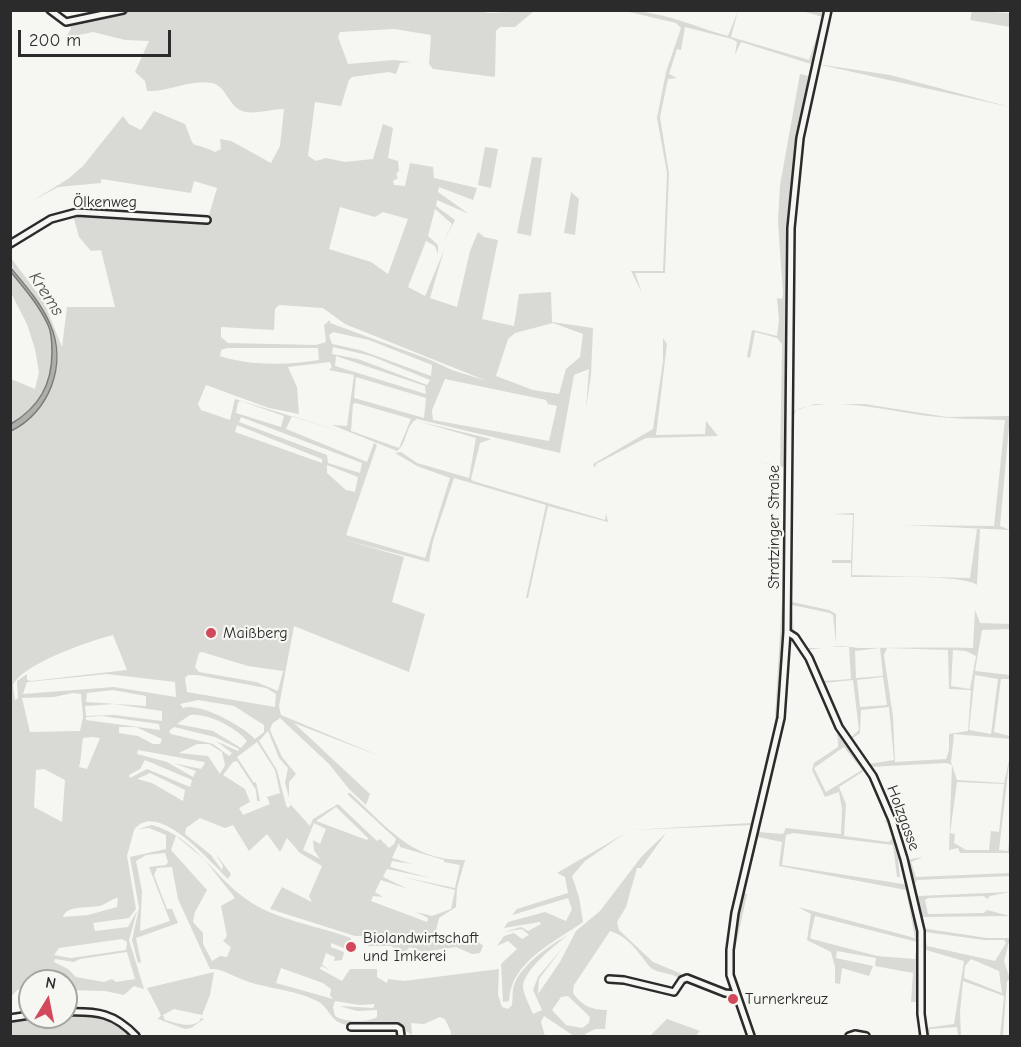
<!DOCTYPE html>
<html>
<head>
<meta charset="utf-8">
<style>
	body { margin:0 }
	#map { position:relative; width:1021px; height:1047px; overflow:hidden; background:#f6f6f2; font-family:"Comic Neue",sans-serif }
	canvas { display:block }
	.frame { position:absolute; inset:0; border:12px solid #2b2b2b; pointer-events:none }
	.north { position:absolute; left:18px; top:969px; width:60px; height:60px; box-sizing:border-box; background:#f6f6f2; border:2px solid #a5a5a2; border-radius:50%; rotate:10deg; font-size:16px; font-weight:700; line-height:24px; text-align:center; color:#2b2b2b }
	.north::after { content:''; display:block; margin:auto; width:21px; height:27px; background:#d1495b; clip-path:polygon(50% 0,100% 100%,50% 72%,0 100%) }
	.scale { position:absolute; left:18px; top:30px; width:153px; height:27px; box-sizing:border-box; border:3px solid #2b2b2b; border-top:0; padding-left:8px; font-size:18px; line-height:21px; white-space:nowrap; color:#2b2b2b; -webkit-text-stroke:4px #f6f6f2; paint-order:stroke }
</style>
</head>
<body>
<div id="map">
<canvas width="1021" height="1047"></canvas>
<div class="frame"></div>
<div class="north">N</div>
<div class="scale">200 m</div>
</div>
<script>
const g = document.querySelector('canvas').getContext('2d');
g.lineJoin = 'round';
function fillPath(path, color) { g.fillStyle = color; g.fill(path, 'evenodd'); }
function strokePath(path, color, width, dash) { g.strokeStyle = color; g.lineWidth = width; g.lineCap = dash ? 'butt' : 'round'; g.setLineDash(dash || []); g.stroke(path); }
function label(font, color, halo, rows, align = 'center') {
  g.font = font + ' "Comic Neue",sans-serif'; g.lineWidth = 4.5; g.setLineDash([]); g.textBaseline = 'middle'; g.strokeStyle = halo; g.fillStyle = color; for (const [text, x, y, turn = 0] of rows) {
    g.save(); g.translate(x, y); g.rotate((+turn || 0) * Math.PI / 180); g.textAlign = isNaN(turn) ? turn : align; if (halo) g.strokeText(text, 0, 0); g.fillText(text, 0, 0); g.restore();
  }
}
fillPath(new Path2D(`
	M 128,10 L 472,10 L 489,13 L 534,11 L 515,27 L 500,27 L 496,31 L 495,77 L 433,69 L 429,64 L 431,35 L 394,29 L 340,32 L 338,37 L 348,64 L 394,60 L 411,62 L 400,63 L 396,74 L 389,72 L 352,77 L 349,80 L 341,106 L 315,102 L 308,156 L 316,161 L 326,158 L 345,162 L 373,159 L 383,124 L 393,128 L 388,158 L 398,161 L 399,171 L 396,174 L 398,178 L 393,181 L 394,185 L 405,186 L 410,163 L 433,167 L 434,178 L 477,188 L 473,200 L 439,187 L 438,192 L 469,214 L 437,200 L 436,206 L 455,220 L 443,243 L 452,224 L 435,209 L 428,236 L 438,245 L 438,254 L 435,246 L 426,241 L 408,287 L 425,296 L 444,250 L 430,298 L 457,307 L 470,251 L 478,232 L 484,237 L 498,240 L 482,319 L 514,326 L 519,294 L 551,292 L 552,322 L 593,328 L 591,374 L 586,409 L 589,369 L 574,375 L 560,453 L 417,419 C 405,425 408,443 397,451 L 332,425 L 347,426 L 354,375 L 329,370 L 332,367 L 330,362 L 288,367 L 297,387 L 299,414 L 269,408 L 206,385 L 198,404 L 201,410 L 230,420 L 235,399 L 349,434 L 292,416 L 286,429 L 367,462 L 374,443 L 377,445 L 346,535 L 425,558 L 450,478 L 417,466 L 395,453 L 401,452 L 417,463 L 469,478 L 476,438 L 417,421 L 491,439 L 480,443 L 471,479 L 473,481 L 605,520 L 606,514 L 608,522 L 548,506 L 528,598 L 526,598 L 546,505 L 454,478 L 433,541 L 429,562 L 345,540 L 404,557 L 392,602 L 425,614 L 409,672 L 294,626 L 279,706 L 281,715 L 382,757 L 294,723 L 370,794 L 366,805 L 349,789 L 329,764 L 280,718 L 272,724 L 270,730 L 282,757 L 296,774 L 289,782 L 289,797 L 285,783 L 288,768 L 279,758 L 268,731 L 259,741 L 277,770 L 286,805 L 288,808 L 291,805 L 310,826 L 313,819 L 338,804 L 377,841 L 380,839 L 389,848 L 394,844 L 396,839 L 347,794 L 350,793 C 386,825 410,861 465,860 L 457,888 L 456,907 L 439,918 L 434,938 L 416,941 L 401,936 L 355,936 L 270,909 L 282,887 L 312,902 L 309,896 L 322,866 L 300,853 L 287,838 L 280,852 L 267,834 L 249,851 L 233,825 L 225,828 L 200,818 L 186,828 L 185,834 L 211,855 L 222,870 L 223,866 L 215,853 L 231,874 L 228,879 C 212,864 157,798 134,830 L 127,856 L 136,909 L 129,918 L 93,923 L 95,931 L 128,927 L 137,911 L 129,940 L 144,989 L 134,986 L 124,995 L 105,991 L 66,990 L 66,981 L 33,976 L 30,986 L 17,990 L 11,997 L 11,431 C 24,425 32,410 42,398 C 68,365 55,323 31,292 C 22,281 11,272 11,258 L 44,302 L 62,347 L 67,307 L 115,307 L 101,250 L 91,251 L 79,237 L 73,215 L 207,222 L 217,188 L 194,181 L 191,193 L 101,179 L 101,183 L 58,187 L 32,201 L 68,179 L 83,166 L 123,116 L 129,124 L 141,130 L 154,111 L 185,124 C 197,154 188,139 215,152 L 221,149 L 220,139 L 231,141 L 271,163 L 280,146 L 284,109 C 271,109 255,115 242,111 C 228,105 226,86 212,83 C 190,79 169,92 147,91 L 145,81 L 135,72 L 149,41 L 125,40 L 93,32 L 65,38 L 71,29 L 70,24 ZM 340,207 L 375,217 L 383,212 L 408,219 L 388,274 L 371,262 L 329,249 ZM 279,305 L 323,308 L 345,324 L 487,381 L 452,370 L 428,359 L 330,323 L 330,320 L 324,325 L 326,342 L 316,345 L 228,343 L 221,337 L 221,327 L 274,330 L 275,309 ZM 553,323 L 583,334 L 580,357 L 566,369 L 559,394 L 533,390 L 496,376 L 508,339 L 515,333 ZM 333,332 L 369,340 L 432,365 L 431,376 L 360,350 L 332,344 L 329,335 ZM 333,347 L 371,356 L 430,380 L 427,385 L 358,359 L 332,354 ZM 227,348 L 318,348 L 319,360 C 289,365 249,366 220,356 L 221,350 ZM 336,356 L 425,386 L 426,394 L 335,366 ZM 356,377 L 426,398 L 424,418 L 354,398 ZM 445,379 L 546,400 L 548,404 L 557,406 L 549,441 L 433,420 L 432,410 ZM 241,401 L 284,416 L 281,427 L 236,413 L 238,402 ZM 356,403 L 411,419 L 399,448 L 351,431 L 353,404 ZM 241,417 L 362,463 L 360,473 L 328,463 L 327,455 L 239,422 ZM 237,425 L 322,459 L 322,463 L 235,432 ZM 327,465 L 358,477 L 355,492 L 346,490 L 327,473 ZM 113,635 L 127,670 L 31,681 L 27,680 L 27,674 L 17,681 L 18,698 L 15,700 L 13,686 C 19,665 92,640 113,635 ZM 202,652 L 248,666 L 283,671 L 278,691 L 256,682 L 199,672 L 195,667 L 199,653 ZM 107,674 L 175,682 L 176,697 L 114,687 L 23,694 L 27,682 ZM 188,675 L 197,675 L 266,688 L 276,694 L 275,707 L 187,692 L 185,678 ZM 113,690 L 146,696 L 146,706 L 86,702 L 87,693 ZM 73,693 L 81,694 L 83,717 L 80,731 L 30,732 L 22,698 L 54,697 ZM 198,700 L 234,706 L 264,725 L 264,732 L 255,739 C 243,726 199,702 183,708 L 180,704 ZM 114,704 L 162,711 L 162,721 L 114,715 L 86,716 L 85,706 ZM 190,715 C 207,712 237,728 247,741 L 241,748 L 213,731 L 177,724 ZM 102,716 L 159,724 L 160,730 L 86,720 L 86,717 ZM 119,727 L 136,727 L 162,739 L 160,744 L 153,744 L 138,736 L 119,733 ZM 174,727 L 215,737 L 239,749 L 238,751 L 216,741 L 232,753 L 229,756 L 213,744 L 171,734 L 169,731 ZM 92,737 L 100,738 L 87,769 L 79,767 C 82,756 81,748 83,738 ZM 257,742 L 275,770 L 280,793 L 267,797 L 270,804 L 243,815 L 239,808 L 250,802 L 245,789 L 223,775 L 233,762 L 237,761 L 256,790 L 257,801 L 260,801 L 256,782 L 254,783 L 237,757 ZM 197,744 L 209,744 L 222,752 L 225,765 L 220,774 L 208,756 L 179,753 ZM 138,750 L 204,762 L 205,763 L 201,769 L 173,763 L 196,771 L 193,777 L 167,762 L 137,754 ZM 145,760 L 192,780 L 190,787 L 147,769 L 130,778 L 129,775 L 140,769 ZM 44,769 L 65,780 L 62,822 L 34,807 L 36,770 ZM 150,773 L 185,790 L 183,801 L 152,783 L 137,779 ZM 336,807 L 368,838 L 367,840 L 316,821 ZM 314,823 L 326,829 L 320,844 L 313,840 L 314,850 L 320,859 L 303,850 ZM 399,843 L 400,847 L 444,860 L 444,862 L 460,865 L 455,888 L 403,877 L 455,890 L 451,909 L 432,916 L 416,912 L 428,918 L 427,922 L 371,901 L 373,896 L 383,897 L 375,892 L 381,880 L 408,889 L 383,877 L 387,869 L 430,878 L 390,867 L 392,861 L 412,864 L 392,858 ZM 118,898 L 117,907 L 88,915 L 63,917 C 66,905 89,908 100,906 C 107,904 110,899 118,898 ZM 122,939 L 127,942 L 126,950 L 71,958 L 54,955 L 59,948 ZM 127,952 L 135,979 L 116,982 L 112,979 L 104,982 L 76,977 L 68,969 L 54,962 L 55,959 L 74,962 L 80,959 Z
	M 625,11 C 660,10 695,27 728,36 L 738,11 L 731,37 L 809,60 L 823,17 L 802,11 L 826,11 L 798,137 L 789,228 L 785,465 L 782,467 L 756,461 L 780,466 L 782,344 L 777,338 L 755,332 L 750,358 L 747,357 L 752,330 L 777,336 L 779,320 L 777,298 L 782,299 L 783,294 L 778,222 L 780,185 L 800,74 L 808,76 L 811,64 L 741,42 L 735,55 L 737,42 L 732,39 L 685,27 L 681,50 L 677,49 L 669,74 L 677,78 L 668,79 L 660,117 L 669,173 L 665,273 L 635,273 L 642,293 L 631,271 L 663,271 L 667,173 L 657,118 L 666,72 L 681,28 L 676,23 Z
	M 972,11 L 1010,13 L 1010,27 L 970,20 Z
	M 817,64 L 890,75 L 1010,107 Z
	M 485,147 L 498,149 L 491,188 L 478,185 Z
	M 532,157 L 542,158 L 531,236 L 517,233 Z
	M 571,192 L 579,199 L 575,235 L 564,233 Z
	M 10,272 C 24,288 39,305 48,325 C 52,333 52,343 52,352 C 52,385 39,407 11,424 L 11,379 L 35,389 L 39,372 L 35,349 L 27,324 L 11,293 Z
	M 663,338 L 667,344 L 656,435 L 705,434 L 706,421 L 718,436 L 646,438 L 596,464 L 595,468 L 593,464 L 653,429 L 663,361 Z
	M 815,404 L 864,404 L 947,417 L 1010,416 L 1000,526 L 1010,530 L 904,525 L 994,526 L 1005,420 C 977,419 948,419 921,415 C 887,410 828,396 796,410 L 793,417 L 790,514 L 791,412 Z
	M 854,513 L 852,575 L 970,578 L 977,529 L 980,529 L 977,585 C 966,574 871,577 851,577 L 851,563 L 832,563 L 832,560 L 851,560 L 853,515 L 832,514 Z
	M 790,519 L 793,519 L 792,602 L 829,610 L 836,614 L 836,644 L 833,615 L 830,613 L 792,605 L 794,634 L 790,628 Z
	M 784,566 L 784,633 L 779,718 L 753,825 L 632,830 L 751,823 L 774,735 Z
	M 975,610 L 980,623 L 1010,624 L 1010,629 L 982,630 L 975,671 L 1010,675 L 1010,679 L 1001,679 L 994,732 L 1010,736 L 1010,739 L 954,734 L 951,762 L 957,780 L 1004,783 L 1010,756 L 999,850 L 1008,851 L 1010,830 L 1010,853 L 960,853 L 958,848 L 949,850 L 952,765 L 946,763 L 869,767 L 868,764 L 894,760 L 889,707 L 861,710 L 860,733 L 849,741 L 805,648 L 822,648 L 807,650 L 823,681 L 851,679 L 849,647 L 831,647 C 844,645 852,648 861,648 C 898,648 935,647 973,648 ZM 880,648 L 883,676 L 856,678 L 855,651 ZM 887,648 L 948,650 L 949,689 L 971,690 L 968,731 L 949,734 L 949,750 L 946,759 L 895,762 L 893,717 L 884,655 ZM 953,650 L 966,651 L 976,656 L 970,689 L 951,686 ZM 975,675 L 998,679 L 991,734 L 969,730 ZM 883,677 L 887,705 L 860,707 L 857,680 ZM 853,680 L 859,730 L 851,737 L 844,728 L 824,683 ZM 957,782 L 1004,784 L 999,832 L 991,831 L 989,850 L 966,850 L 954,843 L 955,834 L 950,833 Z
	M 790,637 L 785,719 L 758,832 L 783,834 L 786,828 L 841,834 L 842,809 L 839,792 L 825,797 L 812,770 L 814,763 L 838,747 C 840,722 819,697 815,672 L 838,728 L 867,769 L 839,787 L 846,804 L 844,836 L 889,842 L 892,838 L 887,823 L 884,821 L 890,820 L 903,859 L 898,860 L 900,877 L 897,877 L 893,845 L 793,833 L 786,835 L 782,865 L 909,885 L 920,932 L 920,1002 L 911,1002 L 913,973 L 875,966 L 876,958 L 837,951 L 836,958 L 873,966 L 869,976 L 842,968 L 840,984 L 835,983 L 835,967 L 831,952 L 807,940 L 811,914 L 798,907 L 915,938 L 906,890 L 779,866 L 782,842 L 758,837 L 744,893 L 747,894 L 735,950 L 732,950 L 737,913 L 780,736 ZM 844,747 L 862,770 L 826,792 L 814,768 ZM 815,916 L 917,942 L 915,959 L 877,956 L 812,939 L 810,937 Z
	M 152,825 C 195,837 212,875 246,899 C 277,921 316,925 351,938 L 350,944 L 345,943 L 344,948 L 331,943 L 331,947 L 344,952 L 342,960 L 334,961 L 335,957 L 326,953 L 322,965 L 330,970 L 321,966 L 320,969 L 342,981 L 350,969 L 377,969 L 377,977 L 387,983 L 388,979 L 404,981 L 499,969 L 498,995 L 502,1007 L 508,1009 L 512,1005 C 513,998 512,991 514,985 C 521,965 550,945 568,935 C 555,945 524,970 523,986 C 523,994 530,1006 533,1014 L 542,1010 L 533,990 L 538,977 L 563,947 L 539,979 L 538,994 L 560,962 L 576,931 L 600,911 L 642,856 L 666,833 L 641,868 L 637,868 L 626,907 L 617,922 L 619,930 L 653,962 L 682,974 L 680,979 C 673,972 655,974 649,966 C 638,952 629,937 610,931 L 574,985 L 573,993 C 582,1006 592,1010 607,1010 L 605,1029 L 595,1029 L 585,1034 L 586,1036 L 574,1036 L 544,1016 L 541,1022 L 545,1036 L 450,1036 L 451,1032 L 445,1019 L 440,1017 L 424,1024 L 411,1023 L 412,1035 C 390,1018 365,1032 340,1023 C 330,1019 328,1006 317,1001 C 294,989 265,989 241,979 C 231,975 221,968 210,969 L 178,899 L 172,867 L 157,868 L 154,875 L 167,909 L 172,909 L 178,923 L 136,938 L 141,962 L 138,963 L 132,940 L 139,908 L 130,857 L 166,849 L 166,835 L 149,828 L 138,829 ZM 176,836 L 204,859 L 235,898 L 221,906 L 227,936 L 223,941 L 231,947 L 227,957 L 220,956 L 212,961 L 203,944 L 203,933 L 193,922 L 195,912 L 207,890 L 171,850 ZM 165,853 L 168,862 L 166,865 L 149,867 L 170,921 L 140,931 L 142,891 L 136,861 L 146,855 ZM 281,968 L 323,983 L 331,989 L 330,995 L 333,999 L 276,983 ZM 568,996 L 590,1017 L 589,1023 L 582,1028 L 566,1025 L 552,1010 L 561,997 ZM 335,1001 L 360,1005 L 375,1004 L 373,1008 L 339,1006 L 357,1011 L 377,1010 L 377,1017 C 367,1023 344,1022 335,1016 L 333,1007 Z
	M 624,834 L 585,861 L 572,876 L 579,897 L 583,922 C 555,942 511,961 509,1001 L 503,1002 L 501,964 L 517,949 L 508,941 L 497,946 L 504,936 L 514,933 L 522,939 L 529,935 L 522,929 L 504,932 L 521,927 L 528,931 L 541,924 L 540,922 L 504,928 L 508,922 L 545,912 L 566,921 L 572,909 L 568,898 L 512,915 L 517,909 L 568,893 L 565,877 L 557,873 Z
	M 923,857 L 911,862 L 916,877 L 1010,873 L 1010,876 L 917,880 L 915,883 L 918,896 L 1010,892 L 990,896 L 987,899 L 984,896 L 928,898 L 925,900 L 928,914 L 984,913 L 987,910 L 1010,916 L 919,917 L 907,863 L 911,859 Z
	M 921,928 L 987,938 L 1010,938 L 1004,961 L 1010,979 L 1007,981 L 1003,1036 L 1000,1036 L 1004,996 L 963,981 L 960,1012 L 961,1036 L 958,1036 L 957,1027 L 930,1029 L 930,1036 L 918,1036 L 918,1029 L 954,1024 L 964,961 L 926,950 L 922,983 ZM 925,932 L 984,940 L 1004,940 L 1006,943 L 995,961 L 927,946 ZM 971,959 L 999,971 L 1002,993 L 964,978 L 965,966 Z
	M 465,935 L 476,939 L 483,946 L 480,953 L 472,954 L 456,947 L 423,952 L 410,947 L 404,953 L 391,946 L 368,946 L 369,939 L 389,938 L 422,944 Z
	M 214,972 L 210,995 L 202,1015 L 174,1009 L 163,1015 L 165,1020 C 177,1023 187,1028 199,1022 L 201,1018 L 204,1019 L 191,1028 L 185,1029 L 158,1019 L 161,1015 L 147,988 Z
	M 66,1014 C 92,1014 114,1015 132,1036 L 11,1036 L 10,1020 L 66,1017 Z
	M 667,1019 L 700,1031 L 696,1036 L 650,1036 Z`), '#d9d9d5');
const water = new Path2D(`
	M 10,267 C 25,285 41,303 50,324 C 68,364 49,413 11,431 L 11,424 C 39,407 52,385 52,352 C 52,343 52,333 48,325 C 39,305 24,288 11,272 Z`);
fillPath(water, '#aeaeab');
strokePath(water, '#7a7a78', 1.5);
const minor = new Path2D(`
	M 50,10 L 66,22 L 123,10
	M 10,244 L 51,219 L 77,212 L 207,220
	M 787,632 L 795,637 L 809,658 L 839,727 L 873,776 L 892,820 L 904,859 L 921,931 L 921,1014 L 924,1036
	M 609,979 L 624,980 L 674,992 L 682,980 L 687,978 L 725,993 L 735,994
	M 66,1012 C 98,1011 114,1013 136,1036
	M 10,1018 L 30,1015
	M 351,1027 L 397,1027 L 400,1029 L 401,1036
	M 751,1036 L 730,975 L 730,950 L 735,913 L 781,718 L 787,632 L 791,228 L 800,138 L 828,10
	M 849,1036 L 855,1034 L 866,1036`);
strokePath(minor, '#2b2b2b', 10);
strokePath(minor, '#f6f6f2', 5);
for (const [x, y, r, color] of [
	[211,633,6,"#d1495b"],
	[351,947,6,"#d1495b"],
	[733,999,6,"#d1495b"]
]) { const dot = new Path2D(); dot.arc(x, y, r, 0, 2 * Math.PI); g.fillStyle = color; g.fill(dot); strokePath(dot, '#f6f6f2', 2); }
label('16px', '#2b2b2b', '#f6f6f2', [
	["Ölkenweg",105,202],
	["Stratzinger Straße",774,527,-90],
	["Holzgasse",903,818,70]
]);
label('16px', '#2b2b2b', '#f6f6f2', [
	["Maißberg",223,633],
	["Biolandwirtschaft",363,938],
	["und Imkerei",363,956],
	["Turnerkreuz",745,999]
], 'left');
label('italic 18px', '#525251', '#f6f6f2', [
	["Krems",46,294,57]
]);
</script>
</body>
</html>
